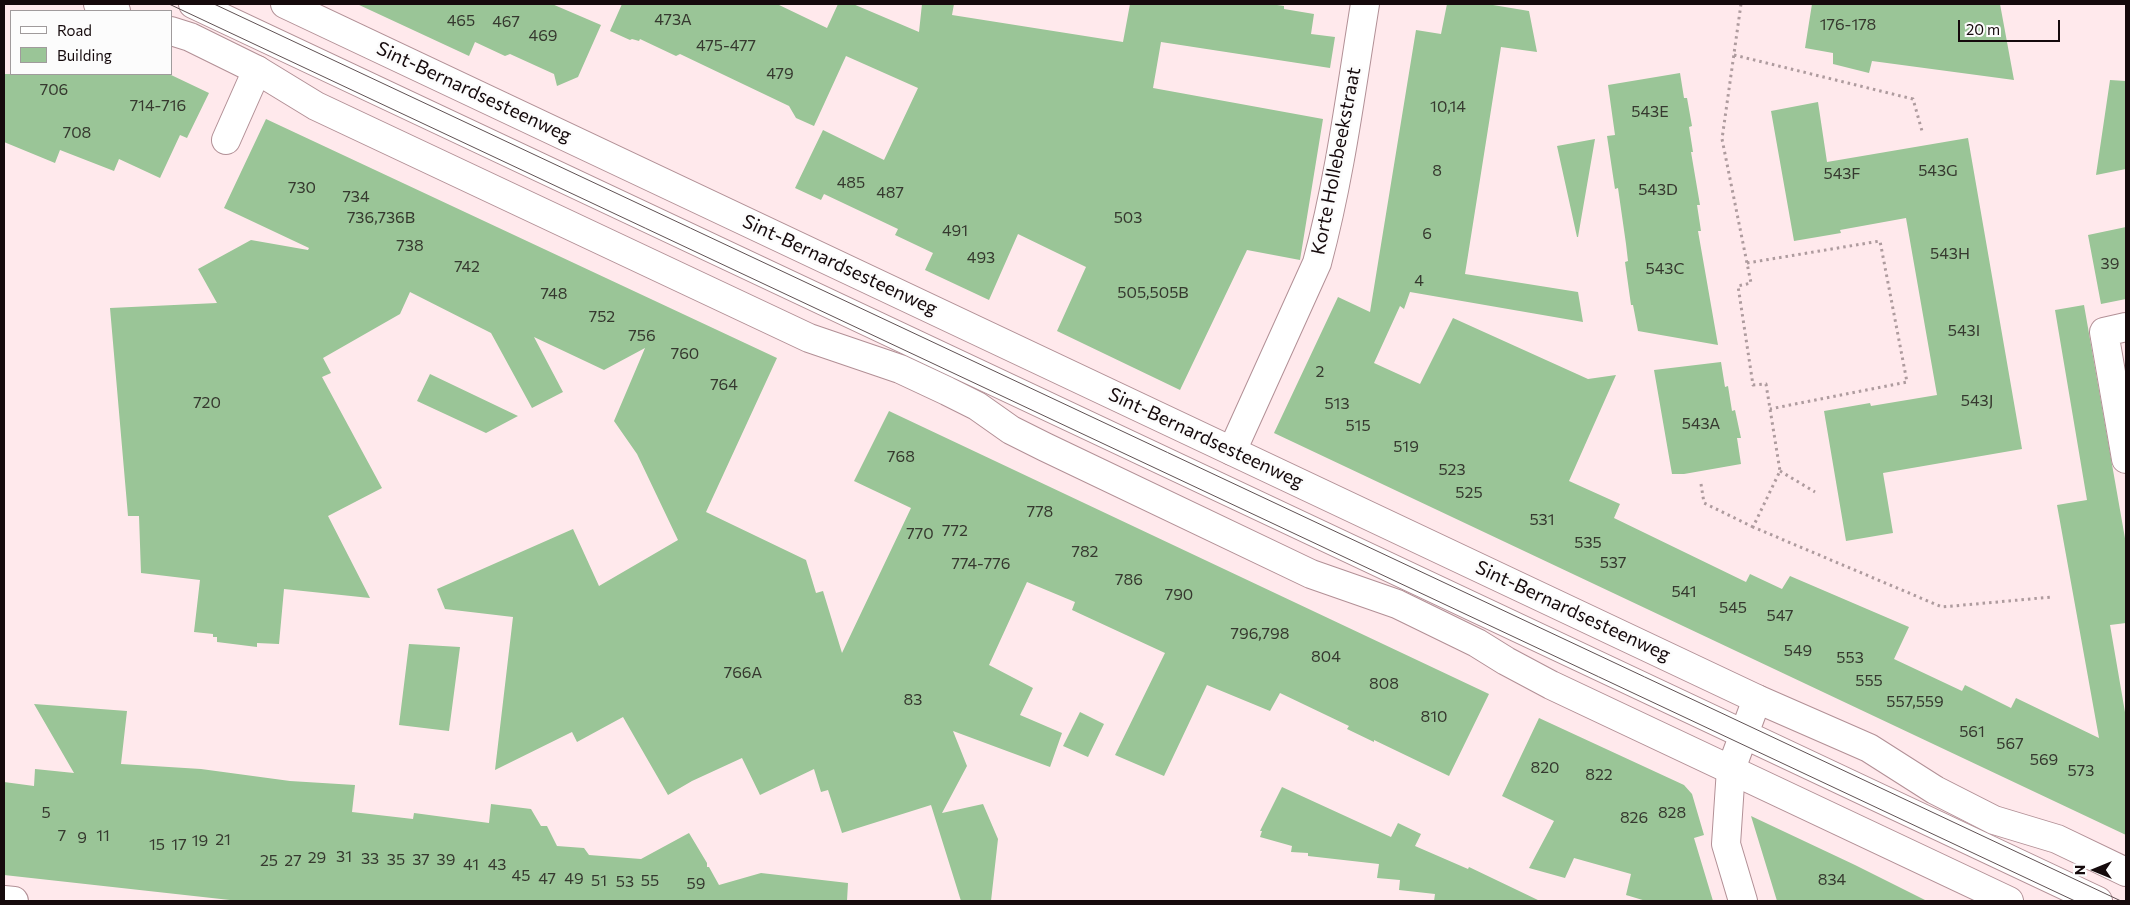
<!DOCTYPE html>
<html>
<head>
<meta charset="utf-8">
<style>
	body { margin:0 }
	#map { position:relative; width:2130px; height:905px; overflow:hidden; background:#ffe9ec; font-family:Commissioner,sans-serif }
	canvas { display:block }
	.frame { position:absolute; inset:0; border:5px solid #150a0c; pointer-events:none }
	.legend { position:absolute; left:10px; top:10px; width:162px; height:65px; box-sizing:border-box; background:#fcfcfc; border:1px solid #a09b9c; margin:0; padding:6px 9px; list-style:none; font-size:15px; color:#150a0c }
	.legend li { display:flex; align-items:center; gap:10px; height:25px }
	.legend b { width:25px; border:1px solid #a09b9c }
	.north { position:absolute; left:2070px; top:845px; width:50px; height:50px; -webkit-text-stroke:4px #fcfcfc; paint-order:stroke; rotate:270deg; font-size:14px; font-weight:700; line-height:20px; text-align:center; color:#150a0c }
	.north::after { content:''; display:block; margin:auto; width:18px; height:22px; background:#150a0c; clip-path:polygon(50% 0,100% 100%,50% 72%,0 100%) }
	.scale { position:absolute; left:1958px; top:20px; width:102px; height:22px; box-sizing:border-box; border:2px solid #150a0c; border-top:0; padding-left:6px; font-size:15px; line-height:18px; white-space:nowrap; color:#150a0c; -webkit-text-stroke:4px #fcfcfc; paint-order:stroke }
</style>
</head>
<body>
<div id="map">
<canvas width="2130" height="905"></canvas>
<div class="frame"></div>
<ul class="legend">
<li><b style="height:6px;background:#fff"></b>Road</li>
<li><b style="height:14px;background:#9ac597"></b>Building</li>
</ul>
<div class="north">N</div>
<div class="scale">20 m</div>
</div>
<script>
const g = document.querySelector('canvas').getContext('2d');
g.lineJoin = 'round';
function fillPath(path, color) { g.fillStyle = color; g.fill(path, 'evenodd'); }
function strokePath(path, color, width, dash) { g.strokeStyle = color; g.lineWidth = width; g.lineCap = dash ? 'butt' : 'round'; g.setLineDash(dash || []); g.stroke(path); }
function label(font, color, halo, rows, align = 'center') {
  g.font = font + ' Commissioner,sans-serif'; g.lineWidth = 5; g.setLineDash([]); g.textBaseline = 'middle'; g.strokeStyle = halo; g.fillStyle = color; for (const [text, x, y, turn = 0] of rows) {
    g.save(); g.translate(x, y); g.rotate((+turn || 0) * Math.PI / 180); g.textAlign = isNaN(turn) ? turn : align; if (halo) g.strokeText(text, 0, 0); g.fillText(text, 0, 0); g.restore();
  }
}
fillPath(new Path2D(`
	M 357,4 L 552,4 L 601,25 L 578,77 L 557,86 L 554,74 L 510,54 L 505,56 L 475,42 L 469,56 Z
	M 622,4 L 777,4 L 827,28 L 838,4 L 853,4 L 919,32 L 922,4 L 954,4 L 952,15 L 1123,42 L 1130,4 L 1270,4 L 1284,6 L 1284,9 L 1314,14 L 1311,34 L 1335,37 L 1330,68 L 1161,42 L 1153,88 L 1323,119 L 1300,260 L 1247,250 L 1180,390 L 1057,331 L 1086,267 L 1018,234 L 989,300 L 925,270 L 933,253 L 895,235 L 898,229 L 824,194 L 821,200 L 795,188 L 823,130 L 884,160 L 918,88 L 846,56 L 814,126 L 796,118 L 789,106 L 680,54 L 676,56 L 640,39 L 639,41 L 632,39 L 630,40 L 610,31 Z
	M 1447,4 L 1487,4 L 1529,11 L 1537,52 L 1501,47 L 1465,274 L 1578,292 L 1583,322 L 1410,292 L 1404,309 L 1400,306 L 1374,363 L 1420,384 L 1453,318 L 1588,379 L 1616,375 L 1569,481 L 1620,504 L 1614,518 L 1746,582 L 1750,574 L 1782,589 L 1790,576 L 1909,627 L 1894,659 L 1962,691 L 1965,685 L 2011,708 L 2016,698 L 2099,738 L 2057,505 L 2087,500 L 2055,310 L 2084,305 L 2126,544 L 2126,623 L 2110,625 L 2126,718 L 2126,835 L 1274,433 L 1338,297 L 1370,312 L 1416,30 L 1441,34 Z
	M 1812,4 L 2000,4 L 2014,80 L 1872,61 L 1869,73 L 1833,64 L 1833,53 L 1805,48 Z
	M 1680,73 L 1684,98 L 1687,98 L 1692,126 L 1689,127 L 1693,152 L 1691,152 L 1700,205 L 1697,205 L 1701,231 L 1698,231 L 1718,345 L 1638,331 L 1633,305 L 1631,305 L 1625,262 L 1628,261 L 1626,244 L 1618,188 L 1615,189 L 1607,136 L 1615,135 L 1608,85 Z
	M 4,74 L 169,74 L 209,93 L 187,138 L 180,135 L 160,178 L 119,159 L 114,171 L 60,150 L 55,163 L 4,142 Z
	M 2110,80 L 2126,81 L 2126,169 L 2096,175 Z
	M 1818,102 L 1827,162 L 1968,138 L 2022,449 L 1883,473 L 1893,533 L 1846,541 L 1824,411 L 1870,403 L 1871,406 L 1937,395 L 1906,218 L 1840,230 L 1841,233 L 1794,241 L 1771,111 Z
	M 266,119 L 777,358 L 706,512 L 806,560 L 816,593 L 823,591 L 842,653 L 911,508 L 854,481 L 889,411 L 1489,694 L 1449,776 L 1374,740 L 1374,742 L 1347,729 L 1349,726 L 1280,693 L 1270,711 L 1207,685 L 1164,776 L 1115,755 L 1165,653 L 1072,610 L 1075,602 L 1027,582 L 989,665 L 1033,688 L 1020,715 L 1062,733 L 1050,767 L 953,731 L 967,766 L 942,813 L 983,804 L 998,839 L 991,901 L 961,901 L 931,805 L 842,833 L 828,790 L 821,792 L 814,769 L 760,795 L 742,758 L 692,781 L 668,795 L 623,717 L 577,742 L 572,732 L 495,770 L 513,617 L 445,609 L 437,589 L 573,529 L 599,586 L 678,540 L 637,454 L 614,421 L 645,348 L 604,370 L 534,337 L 563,392 L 532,408 L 491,333 L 410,292 L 400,314 L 323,358 L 331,373 L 322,377 L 382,488 L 328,516 L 370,598 L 284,589 L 279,644 L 257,643 L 257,647 L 217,642 L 217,637 L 213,637 L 213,634 L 194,632 L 200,580 L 141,573 L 139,516 L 128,516 L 110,308 L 217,303 L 198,269 L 251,240 L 308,250 L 309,248 L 224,208 Z
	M 1595,139 L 1578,237 L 1577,237 L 1557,146 Z
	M 2126,227 L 2126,299 L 2101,304 L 2088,235 Z
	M 1721,362 L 1725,387 L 1728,386 L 1732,411 L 1735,410 L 1741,438 L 1737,438 L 1741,464 L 1684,474 L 1672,474 L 1654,370 Z
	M 430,374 L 518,416 L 486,433 L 417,401 Z
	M 409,644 L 460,647 L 449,731 L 399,725 Z
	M 34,704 L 127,711 L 121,764 L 201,769 L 290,781 L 355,785 L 352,812 L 413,819 L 414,813 L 489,823 L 491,804 L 531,809 L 541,826 L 547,826 L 557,846 L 584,848 L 589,855 L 641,859 L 689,833 L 707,863 L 707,867 L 709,867 L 719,885 L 761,873 L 848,883 L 847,901 L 239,901 L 4,875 L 4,782 L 34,786 L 35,769 L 74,773 Z
	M 1080,712 L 1104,724 L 1088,757 L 1063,746 Z
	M 1539,718 L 1684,785 L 1692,794 L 1704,835 L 1694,838 L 1713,901 L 1646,901 L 1626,895 L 1631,874 L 1574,858 L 1565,878 L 1529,868 L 1554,821 L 1502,796 Z
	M 1282,787 L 1391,837 L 1398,823 L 1421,834 L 1415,846 L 1468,869 L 1469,867 L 1540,901 L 1434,901 L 1435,894 L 1399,890 L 1400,880 L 1377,878 L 1379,864 L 1308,856 L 1308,853 L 1291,852 L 1292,846 L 1260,837 L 1262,831 L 1260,831 Z
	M 1751,816 L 1855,865 L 1927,901 L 1777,901 Z`), '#9ac597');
const minor = new Path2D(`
	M 193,4 L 2098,901
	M 226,140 L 257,70
	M 2126,327 L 2104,332 L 2126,459
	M 1232,451 L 1317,263 C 1340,178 1351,90 1365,4
	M 4,900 L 14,901
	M 1743,901 L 1726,844 L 1731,769 L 1757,699`);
const major = new Path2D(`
	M 98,4 L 116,11
	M 285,4 L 1757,699 L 1869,748 L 1935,790 L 1994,820 L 2057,839 L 2126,872
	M 171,31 L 190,37 L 257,70 L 316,106 L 809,338 L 900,369 L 947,391 L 977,406 L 1011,430 L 1045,447 L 1311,574 L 1397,604 L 1477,643 L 1506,661 L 1551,685 L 2009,901`);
strokePath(minor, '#b29096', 30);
strokePath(major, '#b29096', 30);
strokePath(new Path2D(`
	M 1741,4 L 1722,139 L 1751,283 L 1738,286 L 1753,385 L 1766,384 L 1780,471 L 1753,527 L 1942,607 L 2052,597
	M 1734,55 L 1913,99 L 1922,131
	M 1747,263 L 1880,241 L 1907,382 L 1770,409
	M 1780,471 L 1815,492
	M 1701,484 L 1704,503 L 1753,527`), '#ae9b9e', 3, [2.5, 4]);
strokePath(minor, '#fff', 28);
strokePath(major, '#fff', 28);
strokePath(new Path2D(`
	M 169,4 L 2075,901
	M 214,4 L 2121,901`), '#605254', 1);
label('16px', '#36392f', null, [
	["473A",673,20],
	["465",461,21],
	["467",506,22],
	["176-178",1848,25],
	["469",543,36],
	["475-477",726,46],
	["479",780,74],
	["706",54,90],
	["714-716",158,106],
	["10,14",1448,107],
	["543E",1650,112],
	["708",77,133],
	["8",1437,171],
	["543G",1938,171],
	["543F",1842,174],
	["485",851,183],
	["730",302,188],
	["543D",1658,190],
	["487",890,193],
	["734",356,197],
	["736,736B",381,218],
	["503",1128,218],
	["491",955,231],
	["6",1427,234],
	["738",410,246],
	["543H",1950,254],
	["493",981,258],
	["39",2110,264],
	["742",467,267],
	["543C",1665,269],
	["4",1419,281],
	["505,505B",1153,293],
	["748",554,294],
	["752",602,317],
	["543I",1964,331],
	["756",642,336],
	["760",685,354],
	["2",1320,372],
	["764",724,385],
	["543J",1977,401],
	["720",207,403],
	["513",1337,404],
	["543A",1701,424],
	["515",1358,426],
	["519",1406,447],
	["768",901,457],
	["523",1452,470],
	["525",1469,493],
	["778",1040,512],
	["531",1542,520],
	["772",955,531],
	["770",920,534],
	["535",1588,543],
	["782",1085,552],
	["537",1613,563],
	["774-776",981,564],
	["786",1129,580],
	["541",1684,592],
	["790",1179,595],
	["545",1733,608],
	["547",1780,616],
	["796,798",1260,634],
	["549",1798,651],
	["804",1326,657],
	["553",1850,658],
	["766A",743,673],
	["555",1869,681],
	["808",1384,684],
	["83",913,700],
	["557,559",1915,702],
	["810",1434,717],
	["561",1972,732],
	["567",2010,744],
	["569",2044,760],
	["820",1545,768],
	["573",2081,771],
	["822",1599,775],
	["5",46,813],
	["828",1672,813],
	["826",1634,818],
	["7",62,836],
	["11",103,836],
	["9",82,838],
	["21",223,840],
	["19",200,841],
	["15",157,845],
	["17",179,845],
	["31",344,857],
	["29",317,858],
	["33",370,859],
	["35",396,860],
	["37",421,860],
	["39",446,860],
	["25",269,861],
	["27",293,861],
	["41",471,865],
	["43",497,865],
	["45",521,876],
	["47",547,879],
	["49",574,879],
	["834",1832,880],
	["51",599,881],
	["55",650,881],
	["53",625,882],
	["59",696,884]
]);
label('19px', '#150a0c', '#fcfcfc', [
	["Sint-Bernardsesteenweg",474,92,25],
	["Korte Hollebeekstraat",1336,161,-79],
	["Sint-Bernardsesteenweg",840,265,25],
	["Sint-Bernardsesteenweg",1206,438,25],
	["Sint-Bernardsesteenweg",1573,611,25]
]);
</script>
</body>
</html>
